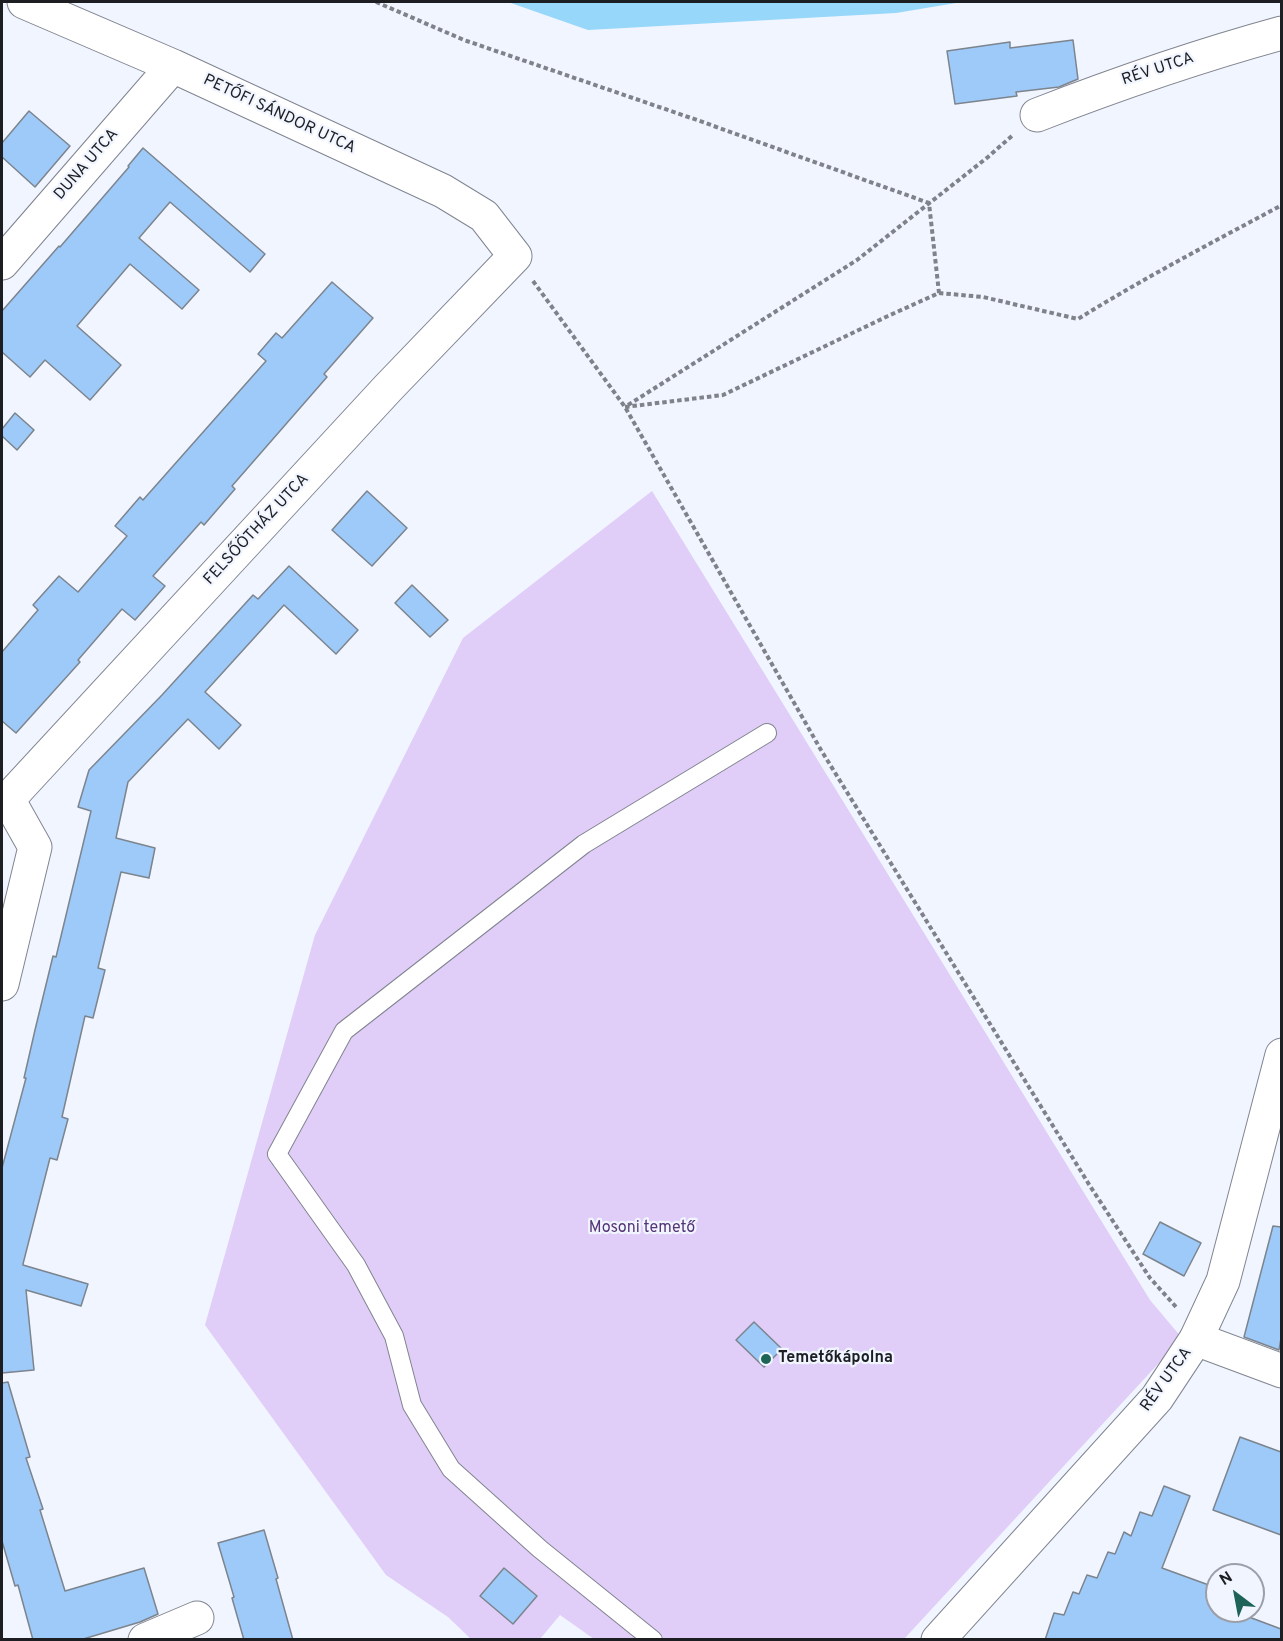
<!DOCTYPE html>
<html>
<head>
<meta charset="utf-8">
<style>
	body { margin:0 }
	#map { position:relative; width:1283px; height:1641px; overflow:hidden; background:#f1f5ff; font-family:Overpass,sans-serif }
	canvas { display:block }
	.frame { position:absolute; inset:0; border:3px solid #1c1e22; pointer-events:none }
	.north { position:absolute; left:1205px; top:1563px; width:60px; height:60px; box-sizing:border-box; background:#f1f5ff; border:2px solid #9c9fa7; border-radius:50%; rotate:328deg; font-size:16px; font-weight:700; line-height:24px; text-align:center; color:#1c1e22 }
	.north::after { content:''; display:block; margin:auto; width:21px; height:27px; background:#1d6457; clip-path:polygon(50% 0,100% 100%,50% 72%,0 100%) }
</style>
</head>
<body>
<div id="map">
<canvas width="1283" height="1641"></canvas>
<div class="frame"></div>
<div class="north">N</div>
</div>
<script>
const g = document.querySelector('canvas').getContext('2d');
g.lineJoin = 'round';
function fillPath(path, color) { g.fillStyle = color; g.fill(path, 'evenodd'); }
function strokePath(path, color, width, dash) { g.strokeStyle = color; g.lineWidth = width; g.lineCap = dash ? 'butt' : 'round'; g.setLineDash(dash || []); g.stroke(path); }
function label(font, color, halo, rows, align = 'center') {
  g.font = font + ' Overpass,sans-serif'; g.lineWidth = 4.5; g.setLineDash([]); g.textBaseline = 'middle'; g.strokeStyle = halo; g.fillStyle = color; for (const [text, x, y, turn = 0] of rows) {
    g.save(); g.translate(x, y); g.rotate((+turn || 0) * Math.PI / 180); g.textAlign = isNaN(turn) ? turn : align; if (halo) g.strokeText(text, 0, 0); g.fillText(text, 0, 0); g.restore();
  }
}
fillPath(new Path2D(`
	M 652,491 L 1150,1300 L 1182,1338 L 904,1639 L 594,1639 L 560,1615 L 540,1639 L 472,1640 L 448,1617 L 386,1575 L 205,1325 L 315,935 L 463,638 Z`), '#e0cdf8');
fillPath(new Path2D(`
	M 508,2 L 962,2 L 896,13 L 588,30 Z`), '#97d7fa');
const building = new Path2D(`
	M 1073,40 L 1078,79 L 1059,87 L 1016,92 L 1017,96 L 955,104 L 947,51 L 1010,42 L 1010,48 Z
	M 29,111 L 70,146 L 35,187 L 2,157 L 2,143 Z
	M 143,148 L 265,254 L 250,272 L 170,202 L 139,238 L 199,290 L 182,309 L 130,264 L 77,326 L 121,365 L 90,400 L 45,360 L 30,377 L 2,352 L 2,311 L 59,246 L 60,247 L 129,167 L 128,166 Z
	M 332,282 L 373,318 L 324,374 L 327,377 L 232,486 L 235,489 L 204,525 L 201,522 L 153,576 L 165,586 L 135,620 L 122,609 L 78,660 L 80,662 L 16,733 L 2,721 L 2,652 L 38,610 L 33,605 L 59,576 L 78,592 L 127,536 L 115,526 L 140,497 L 143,500 L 266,361 L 258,354 L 276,333 L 282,338 Z
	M 15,413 L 34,430 L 17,450 L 2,436 L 2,429 Z
	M 367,491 L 407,528 L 372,566 L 332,530 Z
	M 289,566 L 358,630 L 336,654 L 284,605 L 205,692 L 241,725 L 219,749 L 188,719 L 128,782 L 116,838 L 155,848 L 149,878 L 121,872 L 98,968 L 105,970 L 93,1018 L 85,1016 L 62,1117 L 68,1119 L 57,1160 L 50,1158 L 23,1264 L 23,1265 L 88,1284 L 81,1306 L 26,1290 L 34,1370 L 2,1373 L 2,1168 L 26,1078 L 24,1078 L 35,1030 L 53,956 L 56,957 L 91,811 L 78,807 L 89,770 L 162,695 L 253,595 L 258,599 Z
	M 412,585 L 448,620 L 430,637 L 395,603 Z
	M 1160,1222 L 1201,1243 L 1184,1276 L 1143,1254 Z
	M 1273,1226 L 1281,1227 L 1281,1338 L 1279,1350 L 1244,1337 Z
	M 754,1322 L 782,1349 L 764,1367 L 736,1340 Z
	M 8,1382 L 30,1457 L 26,1458 L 43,1509 L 40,1510 L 65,1591 L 144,1568 L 158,1614 L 140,1622 L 80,1640 L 33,1640 L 18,1585 L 15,1586 L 2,1541 L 2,1383 Z
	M 1240,1437 L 1281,1452 L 1281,1535 L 1213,1510 Z
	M 1164,1486 L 1190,1496 L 1162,1568 L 1217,1588 L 1217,1611 L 1233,1611 L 1281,1629 L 1281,1640 L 1045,1640 L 1054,1613 L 1064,1615 L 1073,1592 L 1079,1594 L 1087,1575 L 1097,1578 L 1108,1552 L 1115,1554 L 1124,1532 L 1131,1536 L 1140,1512 L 1152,1516 Z
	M 264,1530 L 278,1578 L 276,1579 L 293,1640 L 244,1640 L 232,1598 L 234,1597 L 218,1543 Z
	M 504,1568 L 537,1596 L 513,1624 L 480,1596 Z`);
fillPath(building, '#9ecaf9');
strokePath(building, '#7c848d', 1.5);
const service = new Path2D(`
	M 653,1640 L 540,1549 L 451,1469 L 412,1405 L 394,1336 L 356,1265 L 277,1154 L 344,1031 L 584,844 L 767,733`);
const minor = new Path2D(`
	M 1037,115 C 1117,84 1198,56 1282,33
	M 2,263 L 173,66
	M 2,806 L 388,388 L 515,256 L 484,216 L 443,191 L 173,66 L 24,2
	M 2,984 L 35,847 L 8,799
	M 1196,1339 L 1282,1371
	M 145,1640 L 197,1618`);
const secondary = new Path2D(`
	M 938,1640 L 1157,1398 L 1196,1339 L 1223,1281 L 1282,1055`);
strokePath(service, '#818590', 20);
strokePath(minor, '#818590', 35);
strokePath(secondary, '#818590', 35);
strokePath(new Path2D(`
	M 376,2 L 464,40 L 697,120 L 929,203 L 939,293
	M 533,281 L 625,407 L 821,750 L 1090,1186 L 1150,1278 L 1177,1308
	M 628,405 L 857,260 L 988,157 L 1014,134
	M 625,407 L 723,395 L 888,316 L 939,293 L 983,297 L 1078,319 C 1144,278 1213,242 1282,205`), '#7f8289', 4, [4.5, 3]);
strokePath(service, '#fff', 18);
strokePath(minor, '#fff', 33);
strokePath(secondary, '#fff', 33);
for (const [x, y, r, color] of [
	[766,1359,6,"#1d6457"]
]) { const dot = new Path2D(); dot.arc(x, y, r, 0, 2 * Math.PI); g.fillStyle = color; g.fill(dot); strokePath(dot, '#f1f5ff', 2); }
label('16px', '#1c1e22', '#f1f5ff', [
	["RÉV UTCA",1158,70,-18],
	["PETŐFI SÁNDOR UTCA",279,115,25],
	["DUNA UTCA",87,165,-49],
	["FELSŐÖTHÁZ UTCA",257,530,-47],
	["RÉV UTCA",1167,1380,-54]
]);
label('16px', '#563577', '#f1f5ff', [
	["Mosoni temető",642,1229]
]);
label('bold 16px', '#1c1e22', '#f1f5ff', [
	["Temetőkápolna",778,1359]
], 'left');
</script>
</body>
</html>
